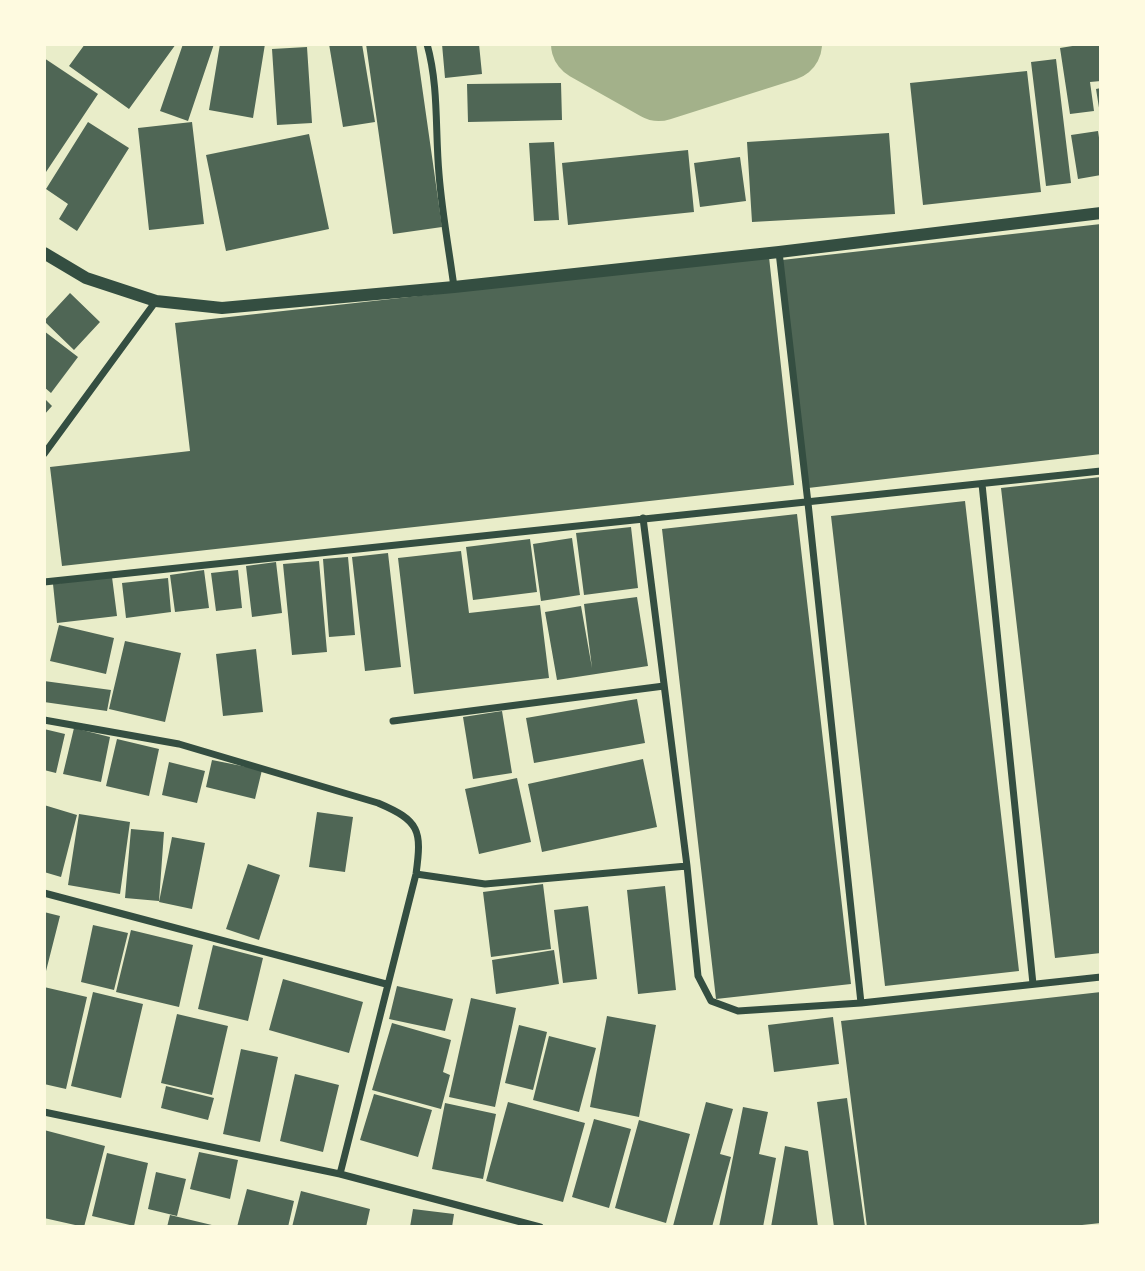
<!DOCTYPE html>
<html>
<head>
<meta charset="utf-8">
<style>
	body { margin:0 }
	#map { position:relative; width:1145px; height:1271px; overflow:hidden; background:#e9edc9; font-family:Jost,sans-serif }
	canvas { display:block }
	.frame { position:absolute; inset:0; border:46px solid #fefae0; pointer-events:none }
</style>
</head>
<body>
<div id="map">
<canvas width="1145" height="1271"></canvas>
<div class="frame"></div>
</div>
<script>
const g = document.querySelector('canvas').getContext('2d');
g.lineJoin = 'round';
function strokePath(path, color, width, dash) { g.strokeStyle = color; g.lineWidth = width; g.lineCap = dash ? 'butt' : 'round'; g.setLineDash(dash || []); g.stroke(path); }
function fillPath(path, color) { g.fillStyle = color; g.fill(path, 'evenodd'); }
strokePath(new Path2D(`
	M 588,44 L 659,84 L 785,44`), '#a3b18a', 74);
fillPath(new Path2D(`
	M 85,44 L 176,44 L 129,109 L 69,66 Z
	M 183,44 L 214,44 L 188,121 L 160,111 Z
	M 220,44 L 265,44 L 253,118 L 209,110 Z
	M 329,44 L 362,44 L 375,122 L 343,127 Z
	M 366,44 L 416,44 L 442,227 L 393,234 Z
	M 442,44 L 479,44 L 482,74 L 445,78 Z
	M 1085,44 L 1101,44 L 1101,81 L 1090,82 L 1094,111 L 1070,114 L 1060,48 Z
	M 307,47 L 312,123 L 277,125 L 272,49 Z
	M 44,58 L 98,94 L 44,175 Z
	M 1056,59 L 1071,183 L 1046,186 L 1031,62 Z
	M 1027,71 L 1041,192 L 923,205 L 910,83 Z
	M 561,83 L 562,120 L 468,122 L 467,84 Z
	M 1101,88 L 1101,113 L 1100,114 L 1096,89 Z
	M 88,122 L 129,148 L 77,231 L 59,219 L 68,204 L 46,189 Z
	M 192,122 L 204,224 L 149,230 L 138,128 Z
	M 1098,131 L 1101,151 L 1101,175 L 1078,179 L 1071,135 Z
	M 889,133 L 895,214 L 752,222 L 747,142 Z
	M 309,134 L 329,229 L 226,251 L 206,155 Z
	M 554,142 L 559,220 L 534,221 L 529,143 Z
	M 688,150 L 694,212 L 568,225 L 562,163 Z
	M 740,157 L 746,201 L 700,207 L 694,163 Z
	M 1101,224 L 1101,454 L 808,488 L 782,260 Z
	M 769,257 L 794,485 L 62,566 L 50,467 L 190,451 L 175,323 Z
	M 70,293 L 100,322 L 74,350 L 44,321 Z
	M 44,331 L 78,357 L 51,393 L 44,387 Z
	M 44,398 L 52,406 L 44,415 Z
	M 1101,477 L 1101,953 L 1055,958 L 1001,488 Z
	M 965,501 L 1019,971 L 885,986 L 831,516 Z
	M 797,514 L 851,984 L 716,999 L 662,529 Z
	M 631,527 L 638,588 L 584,595 L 576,533 Z
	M 572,538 L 580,595 L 541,601 L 533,544 Z
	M 530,539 L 537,592 L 473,600 L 466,547 Z
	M 461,551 L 469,613 L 540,605 L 549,678 L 414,694 L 398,558 Z
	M 388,553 L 401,667 L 365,671 L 352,557 Z
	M 348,557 L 355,635 L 329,637 L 323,559 Z
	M 319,561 L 327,652 L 292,655 L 283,564 Z
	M 276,562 L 282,613 L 252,617 L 246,566 Z
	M 204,570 L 209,608 L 175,612 L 170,575 Z
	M 238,570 L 242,608 L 216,611 L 211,573 Z
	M 112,577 L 117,616 L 57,623 L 53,584 Z
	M 168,578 L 171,612 L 126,618 L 122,583 Z
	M 637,597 L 648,666 L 557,680 L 545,612 L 581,606 L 592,668 L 584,604 Z
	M 59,625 L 114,638 L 106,674 L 50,661 Z
	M 125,641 L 181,653 L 165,722 L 109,709 Z
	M 256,649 L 263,712 L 223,716 L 216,654 Z
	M 44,681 L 111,690 L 107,711 L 44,702 Z
	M 637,699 L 645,743 L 534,763 L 526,718 Z
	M 502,711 L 512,773 L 473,779 L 463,717 Z
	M 74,728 L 110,737 L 101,782 L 63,774 Z
	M 44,729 L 65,734 L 56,773 L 44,770 Z
	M 117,739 L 159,749 L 149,796 L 106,786 Z
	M 643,759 L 657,827 L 542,852 L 528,784 Z
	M 212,760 L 262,770 L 255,799 L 206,787 Z
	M 169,762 L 205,771 L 197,803 L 162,795 Z
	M 517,778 L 531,842 L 479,854 L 465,789 Z
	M 44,805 L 77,815 L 61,877 L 44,872 Z
	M 317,812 L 353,817 L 345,872 L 309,867 Z
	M 79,814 L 130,822 L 120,894 L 68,885 Z
	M 131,829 L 164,832 L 159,901 L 125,898 Z
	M 172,837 L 205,843 L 192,909 L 159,902 Z
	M 248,864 L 280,875 L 259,940 L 226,929 Z
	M 543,884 L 551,949 L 491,957 L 483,892 Z
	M 665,886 L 676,990 L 638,994 L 627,890 Z
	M 588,906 L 597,979 L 563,983 L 554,910 Z
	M 44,912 L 60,916 L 45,975 L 44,975 Z
	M 93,925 L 128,933 L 114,990 L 81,982 Z
	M 131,930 L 193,945 L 179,1007 L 116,992 Z
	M 213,945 L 263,958 L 248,1021 L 198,1009 Z
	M 554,950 L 559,984 L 496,994 L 492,960 Z
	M 283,979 L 363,1002 L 349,1053 L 269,1030 Z
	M 397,986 L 453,999 L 445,1031 L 389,1019 Z
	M 44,987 L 87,997 L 66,1089 L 44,1084 Z
	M 93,992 L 143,1004 L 121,1098 L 71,1086 Z
	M 1101,992 L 1101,1223 L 1063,1227 L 867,1227 L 841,1021 Z
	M 471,998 L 516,1008 L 495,1107 L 449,1097 Z
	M 177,1014 L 228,1026 L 212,1095 L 161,1083 Z
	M 607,1016 L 656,1025 L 639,1117 L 590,1107 Z
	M 833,1017 L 839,1064 L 774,1072 L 768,1025 Z
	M 392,1023 L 451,1040 L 443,1072 L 450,1075 L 441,1109 L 372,1090 Z
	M 519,1025 L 547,1032 L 533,1090 L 505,1083 Z
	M 549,1036 L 596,1048 L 579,1112 L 533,1100 Z
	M 241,1049 L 278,1057 L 260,1142 L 223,1134 Z
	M 295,1074 L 339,1085 L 323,1152 L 280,1141 Z
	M 166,1086 L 214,1098 L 208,1120 L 161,1108 Z
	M 374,1094 L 432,1110 L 418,1157 L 360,1140 Z
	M 847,1098 L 865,1227 L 834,1227 L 817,1102 Z
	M 508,1102 L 585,1123 L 563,1202 L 486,1181 Z
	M 706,1102 L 733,1109 L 720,1154 L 731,1157 L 712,1227 L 677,1227 L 673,1226 Z
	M 445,1103 L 496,1114 L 483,1179 L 432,1169 Z
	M 743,1107 L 768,1112 L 759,1154 L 776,1158 L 763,1227 L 719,1227 Z
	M 594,1119 L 631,1129 L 609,1208 L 572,1197 Z
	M 639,1120 L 690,1134 L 666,1223 L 615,1208 Z
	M 44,1130 L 105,1146 L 84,1227 L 44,1218 Z
	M 785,1146 L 808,1151 L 818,1227 L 771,1227 Z
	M 199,1152 L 238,1160 L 230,1199 L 190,1189 Z
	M 107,1153 L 148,1163 L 134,1226 L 92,1216 Z
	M 156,1172 L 186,1179 L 177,1216 L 148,1209 Z
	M 247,1189 L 294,1201 L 288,1227 L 237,1227 Z
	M 301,1191 L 370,1209 L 366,1227 L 292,1227 Z
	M 413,1209 L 454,1214 L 452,1227 L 410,1227 Z
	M 170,1215 L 216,1226 L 216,1227 L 167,1227 Z`), '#4f6655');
strokePath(new Path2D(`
	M 427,44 C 439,87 435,130 439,174 C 442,212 449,250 454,287
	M 779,252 L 808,503 L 861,1003
	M 44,454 L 156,301
	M 982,484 L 1033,984
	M 643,518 L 687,866 L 698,976 L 711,1001 L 738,1011 L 861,1003 L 1101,977
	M 44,582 L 1101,471
	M 44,720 L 179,744 L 378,803 C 420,821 422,830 416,874 L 340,1174
	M 393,721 L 664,686
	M 416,874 L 485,884 L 687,866
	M 44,893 L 386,984
	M 44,1112 L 340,1174 L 540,1227`), '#344e41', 7);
strokePath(new Path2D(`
	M 44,253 L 86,278 L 156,301 L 222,308 L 454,287 L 779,252 L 1101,213`), '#344e41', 12);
</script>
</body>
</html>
